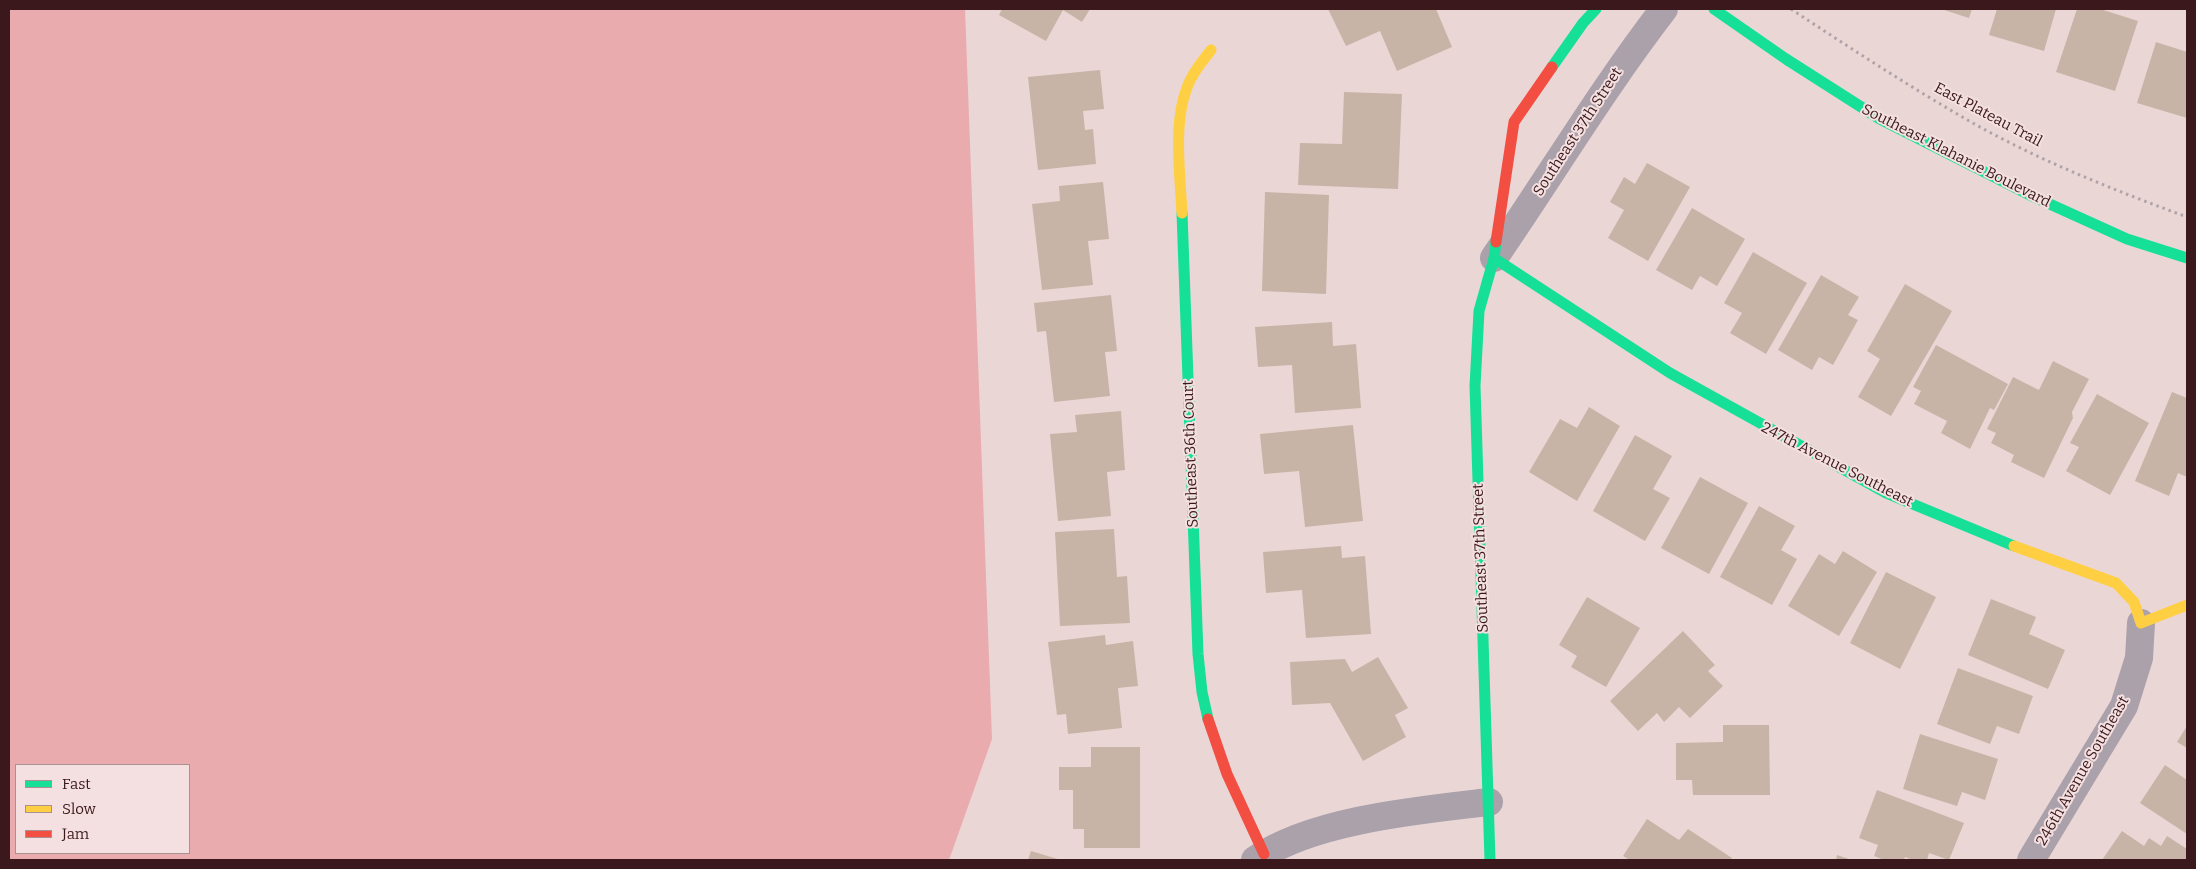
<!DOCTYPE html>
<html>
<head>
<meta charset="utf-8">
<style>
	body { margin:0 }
	#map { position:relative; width:2196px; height:869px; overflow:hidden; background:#ebd6d6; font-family:Bitter,serif }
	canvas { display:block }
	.frame { position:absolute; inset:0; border:10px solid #3a181b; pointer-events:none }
	.legend { position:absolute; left:15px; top:764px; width:175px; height:90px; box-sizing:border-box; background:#f4e0e0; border:1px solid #aa9091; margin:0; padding:6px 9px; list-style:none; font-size:15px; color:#3a181b }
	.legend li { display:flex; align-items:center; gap:10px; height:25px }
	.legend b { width:25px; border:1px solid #aa9091 }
</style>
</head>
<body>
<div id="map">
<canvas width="2196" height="869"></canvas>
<div class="frame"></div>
<ul class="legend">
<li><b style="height:6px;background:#16e098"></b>Fast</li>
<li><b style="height:6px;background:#ffcf43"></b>Slow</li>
<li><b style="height:6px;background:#f24e42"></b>Jam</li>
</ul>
</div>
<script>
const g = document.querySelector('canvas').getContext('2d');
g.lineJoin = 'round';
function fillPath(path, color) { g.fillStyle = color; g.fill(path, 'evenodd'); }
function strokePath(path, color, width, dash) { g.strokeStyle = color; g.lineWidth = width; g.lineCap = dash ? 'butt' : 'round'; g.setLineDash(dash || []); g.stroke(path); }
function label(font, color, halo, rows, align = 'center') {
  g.font = font + ' Bitter,serif'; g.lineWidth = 4; g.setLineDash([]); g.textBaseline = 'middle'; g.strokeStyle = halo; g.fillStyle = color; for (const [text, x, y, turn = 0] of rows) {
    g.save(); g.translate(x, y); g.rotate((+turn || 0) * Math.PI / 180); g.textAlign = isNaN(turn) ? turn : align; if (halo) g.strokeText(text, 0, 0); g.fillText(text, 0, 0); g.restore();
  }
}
fillPath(new Path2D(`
	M 9,9 L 965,9 L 992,739 L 949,860 L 9,860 ZM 16,765 L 189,765 L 189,853 L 16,853 Z`), '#eaabae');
fillPath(new Path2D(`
	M 1002,9 L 1090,9 L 1082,22 L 1063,10 L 1046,41 L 999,15 Z
	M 1328,9 L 1436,9 L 1452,47 L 1397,71 L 1380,31 L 1346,46 Z
	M 1941,9 L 1972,9 L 1969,18 Z
	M 1997,9 L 2056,9 L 2044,51 L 1989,35 Z
	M 2077,9 L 2100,9 L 2138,21 L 2115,91 L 2056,72 Z
	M 2156,42 L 2187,52 L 2187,118 L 2137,103 Z
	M 1100,70 L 1104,109 L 1083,111 L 1085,130 L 1093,129 L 1096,164 L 1038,170 L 1028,77 Z
	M 1344,92 L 1402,94 L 1398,189 L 1298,185 L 1300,143 L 1342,144 Z
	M 1647,163 L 1690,187 L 1648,261 L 1608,238 L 1624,210 L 1610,202 L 1624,177 L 1635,184 Z
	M 1103,182 L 1109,239 L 1088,241 L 1093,285 L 1042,290 L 1032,204 L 1060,201 L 1059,186 Z
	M 1265,192 L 1329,195 L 1326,294 L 1262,291 Z
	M 1692,208 L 1745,239 L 1717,286 L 1700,276 L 1692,290 L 1656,270 Z
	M 1753,252 L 1807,283 L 1766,354 L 1730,333 L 1742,313 L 1724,303 Z
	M 1821,275 L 1859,297 L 1848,315 L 1858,320 L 1833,365 L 1819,357 L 1812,370 L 1778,350 Z
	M 1905,284 L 1952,311 L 1891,416 L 1858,397 L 1880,359 L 1867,351 Z
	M 1111,295 L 1117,351 L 1105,352 L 1110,396 L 1054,402 L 1046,331 L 1037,332 L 1034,303 Z
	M 1332,322 L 1333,346 L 1356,344 L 1361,408 L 1295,413 L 1292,365 L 1258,367 L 1255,327 Z
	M 1936,345 L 2008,384 L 1994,410 L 1990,408 L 1970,449 L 1941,433 L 1947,421 L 1914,404 L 1921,391 L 1913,387 Z
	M 2053,361 L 2089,379 L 2072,412 L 2073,418 L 2044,478 L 2011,462 L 2014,455 L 1991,443 L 1996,433 L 1987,429 L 2013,377 L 2039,390 Z
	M 2172,392 L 2187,398 L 2187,477 L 2178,473 L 2169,496 L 2135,481 Z
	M 2097,394 L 2149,423 L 2110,495 L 2066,471 L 2079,447 L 2070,443 Z
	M 1589,407 L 1620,426 L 1577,501 L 1529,472 L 1560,419 L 1577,428 Z
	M 1121,411 L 1125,470 L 1107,472 L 1111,516 L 1058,521 L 1050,434 L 1077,432 L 1075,415 Z
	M 1353,425 L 1363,521 L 1305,527 L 1299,471 L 1264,474 L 1260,434 Z
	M 1635,435 L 1672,456 L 1653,489 L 1670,498 L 1645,541 L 1593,511 Z
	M 1700,477 L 1748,503 L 1709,574 L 1661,548 Z
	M 1759,506 L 1795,526 L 1781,550 L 1797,559 L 1772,605 L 1720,577 Z
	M 1114,529 L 1117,577 L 1127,576 L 1130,623 L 1060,626 L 1055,532 Z
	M 1341,546 L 1342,558 L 1365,556 L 1371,634 L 1306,638 L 1302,590 L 1266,593 L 1263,552 Z
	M 1843,551 L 1877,572 L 1839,636 L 1788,606 L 1819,554 L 1835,564 Z
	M 1886,572 L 1936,597 L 1900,669 L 1850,643 Z
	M 1587,597 L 1640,628 L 1606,687 L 1571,667 L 1577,656 L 1559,645 Z
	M 1991,599 L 2036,617 L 2029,634 L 2065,650 L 2048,689 L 1968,655 Z
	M 1683,631 L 1715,665 L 1708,671 L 1723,686 L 1690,718 L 1679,707 L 1664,722 L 1657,713 L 1638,731 L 1610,701 Z
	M 1105,635 L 1106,645 L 1133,641 L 1138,686 L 1118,688 L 1122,728 L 1068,734 L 1066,714 L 1057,715 L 1048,642 Z
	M 1378,657 L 1408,708 L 1395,715 L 1406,737 L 1363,761 L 1330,703 L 1292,705 L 1290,662 L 1345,659 L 1352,672 Z
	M 1958,668 L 2033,696 L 2019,734 L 1997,726 L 1990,744 L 1937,724 Z
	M 1723,725 L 1769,725 L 1770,795 L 1693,795 L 1692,780 L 1676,780 L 1676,743 L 1723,742 Z
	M 2187,726 L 2187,748 L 2177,742 Z
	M 1920,734 L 1998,759 L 1985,800 L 1962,792 L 1957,806 L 1903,789 Z
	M 1091,747 L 1140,747 L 1140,848 L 1084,848 L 1084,829 L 1073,829 L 1073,790 L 1059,790 L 1059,767 L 1091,767 Z
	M 2165,765 L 2187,780 L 2187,834 L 2140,803 Z
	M 1877,790 L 1964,823 L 1949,860 L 1929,853 L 1927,860 L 1913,860 L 1905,857 L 1904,860 L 1884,860 L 1874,856 L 1878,845 L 1859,838 Z
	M 1647,819 L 1679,840 L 1688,829 L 1732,858 L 1730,860 L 1630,860 L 1623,856 Z
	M 2122,831 L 2144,846 L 2149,838 L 2161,846 L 2167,836 L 2187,849 L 2187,860 L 2102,860 Z
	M 1031,851 L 1061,860 L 1028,860 Z
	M 1837,855 L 1852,860 L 1836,860 Z`), '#c7b4a6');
strokePath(new Path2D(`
	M 1791,9 C 1850,48 1910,87 1971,122 C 2040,161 2114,190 2187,217`), '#aea3a8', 3, [2.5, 4]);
strokePath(new Path2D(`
	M 1494,258 C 1551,175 1603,88 1664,9
	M 1255,860 C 1311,820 1420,810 1489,802
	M 2031,860 L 2124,706 L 2139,658 L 2141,623`), '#aba1ab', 28);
strokePath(new Path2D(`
	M 1714,9 L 1786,59 L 1880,119 L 2032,196 L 2127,239 L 2187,258
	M 1552,67 L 1583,23 L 1596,9
	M 1182,213 L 1198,654 L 1202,692 L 1208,719
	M 1494,258 L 1670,373 L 1886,493 L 2014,546
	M 1490,860 L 1475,386 L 1479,311 L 1494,258 L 1496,242`), '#16e098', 11);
strokePath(new Path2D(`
	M 1182,213 C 1180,171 1171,112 1193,75 C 1198,66 1205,58 1211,50
	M 2014,546 L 2116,583 L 2134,602 L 2141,623 L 2187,605`), '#ffcf43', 11);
strokePath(new Path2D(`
	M 1496,242 L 1514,122 L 1552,67
	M 1208,719 L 1227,774 L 1264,854`), '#f24e42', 11);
label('15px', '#3a181b', '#f4e0e0', [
	["East Plateau Trail",1988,115,28],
	["Southeast 37th Street",1578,132,-57],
	["Southeast Klahanie Boulevard",1956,156,27],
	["Southeast 36th Court",1191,454,-92],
	["247th Avenue Southeast",1837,465,27],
	["Southeast 37th Street",1481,558,-92],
	["246th Avenue Southeast",2083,771,-60]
]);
</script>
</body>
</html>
